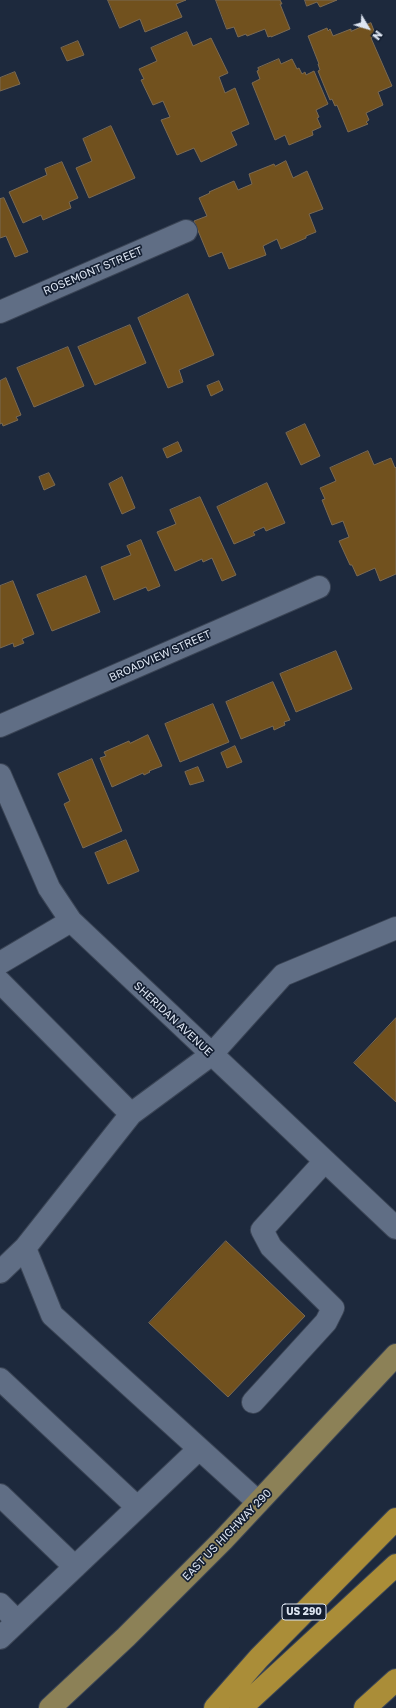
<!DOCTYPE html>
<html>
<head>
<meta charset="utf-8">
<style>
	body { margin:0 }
	#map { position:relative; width:396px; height:1708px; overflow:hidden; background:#1d293d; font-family:"Golos Text",sans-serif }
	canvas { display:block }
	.north { position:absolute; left:348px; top:8px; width:40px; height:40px; -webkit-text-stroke:3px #141f32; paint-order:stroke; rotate:128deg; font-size:11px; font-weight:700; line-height:16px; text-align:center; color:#dde5f2 }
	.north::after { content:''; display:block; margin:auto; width:14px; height:18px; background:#dde5f2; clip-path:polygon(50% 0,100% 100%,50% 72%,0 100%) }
</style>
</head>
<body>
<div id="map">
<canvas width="396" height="1708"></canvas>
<div class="north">N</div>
</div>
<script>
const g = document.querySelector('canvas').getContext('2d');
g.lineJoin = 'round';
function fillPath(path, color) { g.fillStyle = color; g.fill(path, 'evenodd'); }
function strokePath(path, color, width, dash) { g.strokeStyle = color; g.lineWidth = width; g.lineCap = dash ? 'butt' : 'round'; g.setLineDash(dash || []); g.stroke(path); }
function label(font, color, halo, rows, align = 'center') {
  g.font = font + ' "Golos Text",sans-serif'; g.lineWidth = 3.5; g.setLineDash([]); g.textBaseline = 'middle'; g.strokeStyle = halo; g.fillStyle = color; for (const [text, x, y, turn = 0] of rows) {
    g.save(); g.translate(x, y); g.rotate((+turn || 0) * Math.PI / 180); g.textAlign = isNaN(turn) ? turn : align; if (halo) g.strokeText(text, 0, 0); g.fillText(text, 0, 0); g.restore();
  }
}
const building = new Path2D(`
	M 108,0 L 186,0 L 176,4 L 182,17 L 145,32 L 140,19 L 120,28 Z
	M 216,0 L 280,0 L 282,4 L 280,4 L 290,29 L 271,37 L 271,36 L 268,37 L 265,29 L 247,36 L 246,34 L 238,37 L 234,27 L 227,29 Z
	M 305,0 L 337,0 L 320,7 L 317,2 L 307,6 Z
	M 371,23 L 376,36 L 371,38 L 392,86 L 378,92 L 383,105 L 366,113 L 369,120 L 366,122 L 368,124 L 348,132 L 337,105 L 335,106 L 332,99 L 330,100 L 318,71 L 320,70 L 318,64 L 319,64 L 308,36 L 327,28 L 328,31 L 330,29 L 333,36 L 351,29 L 351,31 Z
	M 187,32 L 193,46 L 211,38 L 228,73 L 219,77 L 225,93 L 235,88 L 249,124 L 231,132 L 237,145 L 201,162 L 194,148 L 177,155 L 161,120 L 170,117 L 163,101 L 153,105 L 141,80 L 144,79 L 139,69 L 157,61 L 151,48 Z
	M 78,41 L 84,55 L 67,61 L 61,48 Z
	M 279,59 L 281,64 L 292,59 L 297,69 L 299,68 L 302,74 L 305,72 L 306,75 L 314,71 L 328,104 L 316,110 L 319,117 L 317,118 L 321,127 L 312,131 L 313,135 L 289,145 L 285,135 L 275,140 L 252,83 L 260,79 L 257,71 L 259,70 L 258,68 Z
	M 15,72 L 20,84 L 0,91 L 0,78 Z
	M 111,126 L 135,178 L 89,198 L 76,168 L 92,161 L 83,139 Z
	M 286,161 L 293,178 L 307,171 L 323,209 L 309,214 L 316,232 L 306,236 L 306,238 L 281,249 L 277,239 L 263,246 L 266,255 L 229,269 L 222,252 L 209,257 L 194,221 L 207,216 L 199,198 L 210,193 L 209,192 L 234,181 L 238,190 L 252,184 L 249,174 L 274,164 L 275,166 Z
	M 62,162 L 78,198 L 69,202 L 71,208 L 43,220 L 41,215 L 23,223 L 9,192 L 47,175 L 45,169 Z
	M 4,198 L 28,252 L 15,257 L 6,236 L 0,238 L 0,199 Z
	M 188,294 L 214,355 L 179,370 L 183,382 L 168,388 L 138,318 Z
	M 130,325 L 146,363 L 95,385 L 78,347 Z
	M 68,347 L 84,386 L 34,407 L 17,368 Z
	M 6,378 L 21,415 L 16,417 L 18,420 L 3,426 L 2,423 L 0,424 L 0,381 Z
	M 219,381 L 223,390 L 211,396 L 207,386 Z
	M 305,424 L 320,456 L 301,465 L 286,433 Z
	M 178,442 L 182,451 L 167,458 L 163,449 Z
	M 368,451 L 374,465 L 391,458 L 395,468 L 396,467 L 396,574 L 380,581 L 375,568 L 357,576 L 352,565 L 350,565 L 339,541 L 349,537 L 343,521 L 332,525 L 322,500 L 325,499 L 320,488 L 336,481 L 330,468 Z
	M 49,473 L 55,485 L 44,490 L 39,477 Z
	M 122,477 L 135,508 L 122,514 L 109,484 Z
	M 267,483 L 285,523 L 266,531 L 264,527 L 253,532 L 255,535 L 234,544 L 217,507 Z
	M 200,497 L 236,575 L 222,581 L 212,558 L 203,562 L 202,559 L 175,571 L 157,532 L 176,524 L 170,510 Z
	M 141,540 L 160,586 L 148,591 L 146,587 L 114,600 L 101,567 L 131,555 L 127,546 Z
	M 86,576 L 100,612 L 52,631 L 37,595 Z
	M 13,581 L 34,634 L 22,639 L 24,643 L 14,647 L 13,643 L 0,648 L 0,586 Z
	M 336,651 L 352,689 L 296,712 L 280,674 Z
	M 273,682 L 290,720 L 284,722 L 285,725 L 274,730 L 273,726 L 241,739 L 226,702 Z
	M 213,704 L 229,742 L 180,762 L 165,724 Z
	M 148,735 L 162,766 L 149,771 L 150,772 L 144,775 L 143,773 L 112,787 L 100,758 L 106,756 L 104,752 L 129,741 L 130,743 Z
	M 235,746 L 242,762 L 227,768 L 221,753 Z
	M 92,759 L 122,831 L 83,848 L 64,804 L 70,801 L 58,774 Z
	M 198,767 L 204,781 L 190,785 L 185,772 Z
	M 126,840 L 139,871 L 108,884 L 95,853 Z
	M 396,1018 L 396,1102 L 354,1063 Z
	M 226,1241 L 305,1316 L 228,1397 L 149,1323 Z`);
fillPath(building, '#71511e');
strokePath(building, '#7b6a53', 1);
const minor = new Path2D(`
	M 0,312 L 186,231
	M 0,726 L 319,587
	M 0,775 L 49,888 L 71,921 L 396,1228
	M 0,963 L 71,921
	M 0,982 L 131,1114 L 211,1055 L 283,975 L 396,928
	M 131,1114 L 25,1248 L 52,1315 L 258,1502
	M 0,1272 L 25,1248
	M 0,1379 L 137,1507
	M 253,1402 L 326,1322 L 333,1308 L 271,1247 L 262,1230 L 325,1161
	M 0,1495 L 75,1567
	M 0,1604 L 17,1621
	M 0,1638 L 199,1449`);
const major = new Path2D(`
	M 50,1708 L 126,1637 L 223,1540 L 396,1355`);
const highway = new Path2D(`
	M 215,1708 L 259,1658 L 396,1519
	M 241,1708 L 396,1565
	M 365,1708 L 396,1680`);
strokePath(minor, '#3a4455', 24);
strokePath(major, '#3a4455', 24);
strokePath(highway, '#3a4455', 24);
strokePath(minor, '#606e85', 22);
strokePath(major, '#8c8157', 22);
strokePath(highway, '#aa8d38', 22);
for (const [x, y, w] of [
	[304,1612,44]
]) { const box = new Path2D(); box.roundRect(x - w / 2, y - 8, w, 16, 3); g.fillStyle = '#141f32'; g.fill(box); strokePath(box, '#dde5f2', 1); }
label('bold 10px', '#dde5f2', null, [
	["US 290",304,1612]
]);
label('11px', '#dde5f2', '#141f32', [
	["ROSEMONT STREET",93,271,-23],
	["BROADVIEW STREET",160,656,-24],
	["SHERIDAN AVENUE",173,1019,43],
	["EAST US HIGHWAY 290",227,1535,-46]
]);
</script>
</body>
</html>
